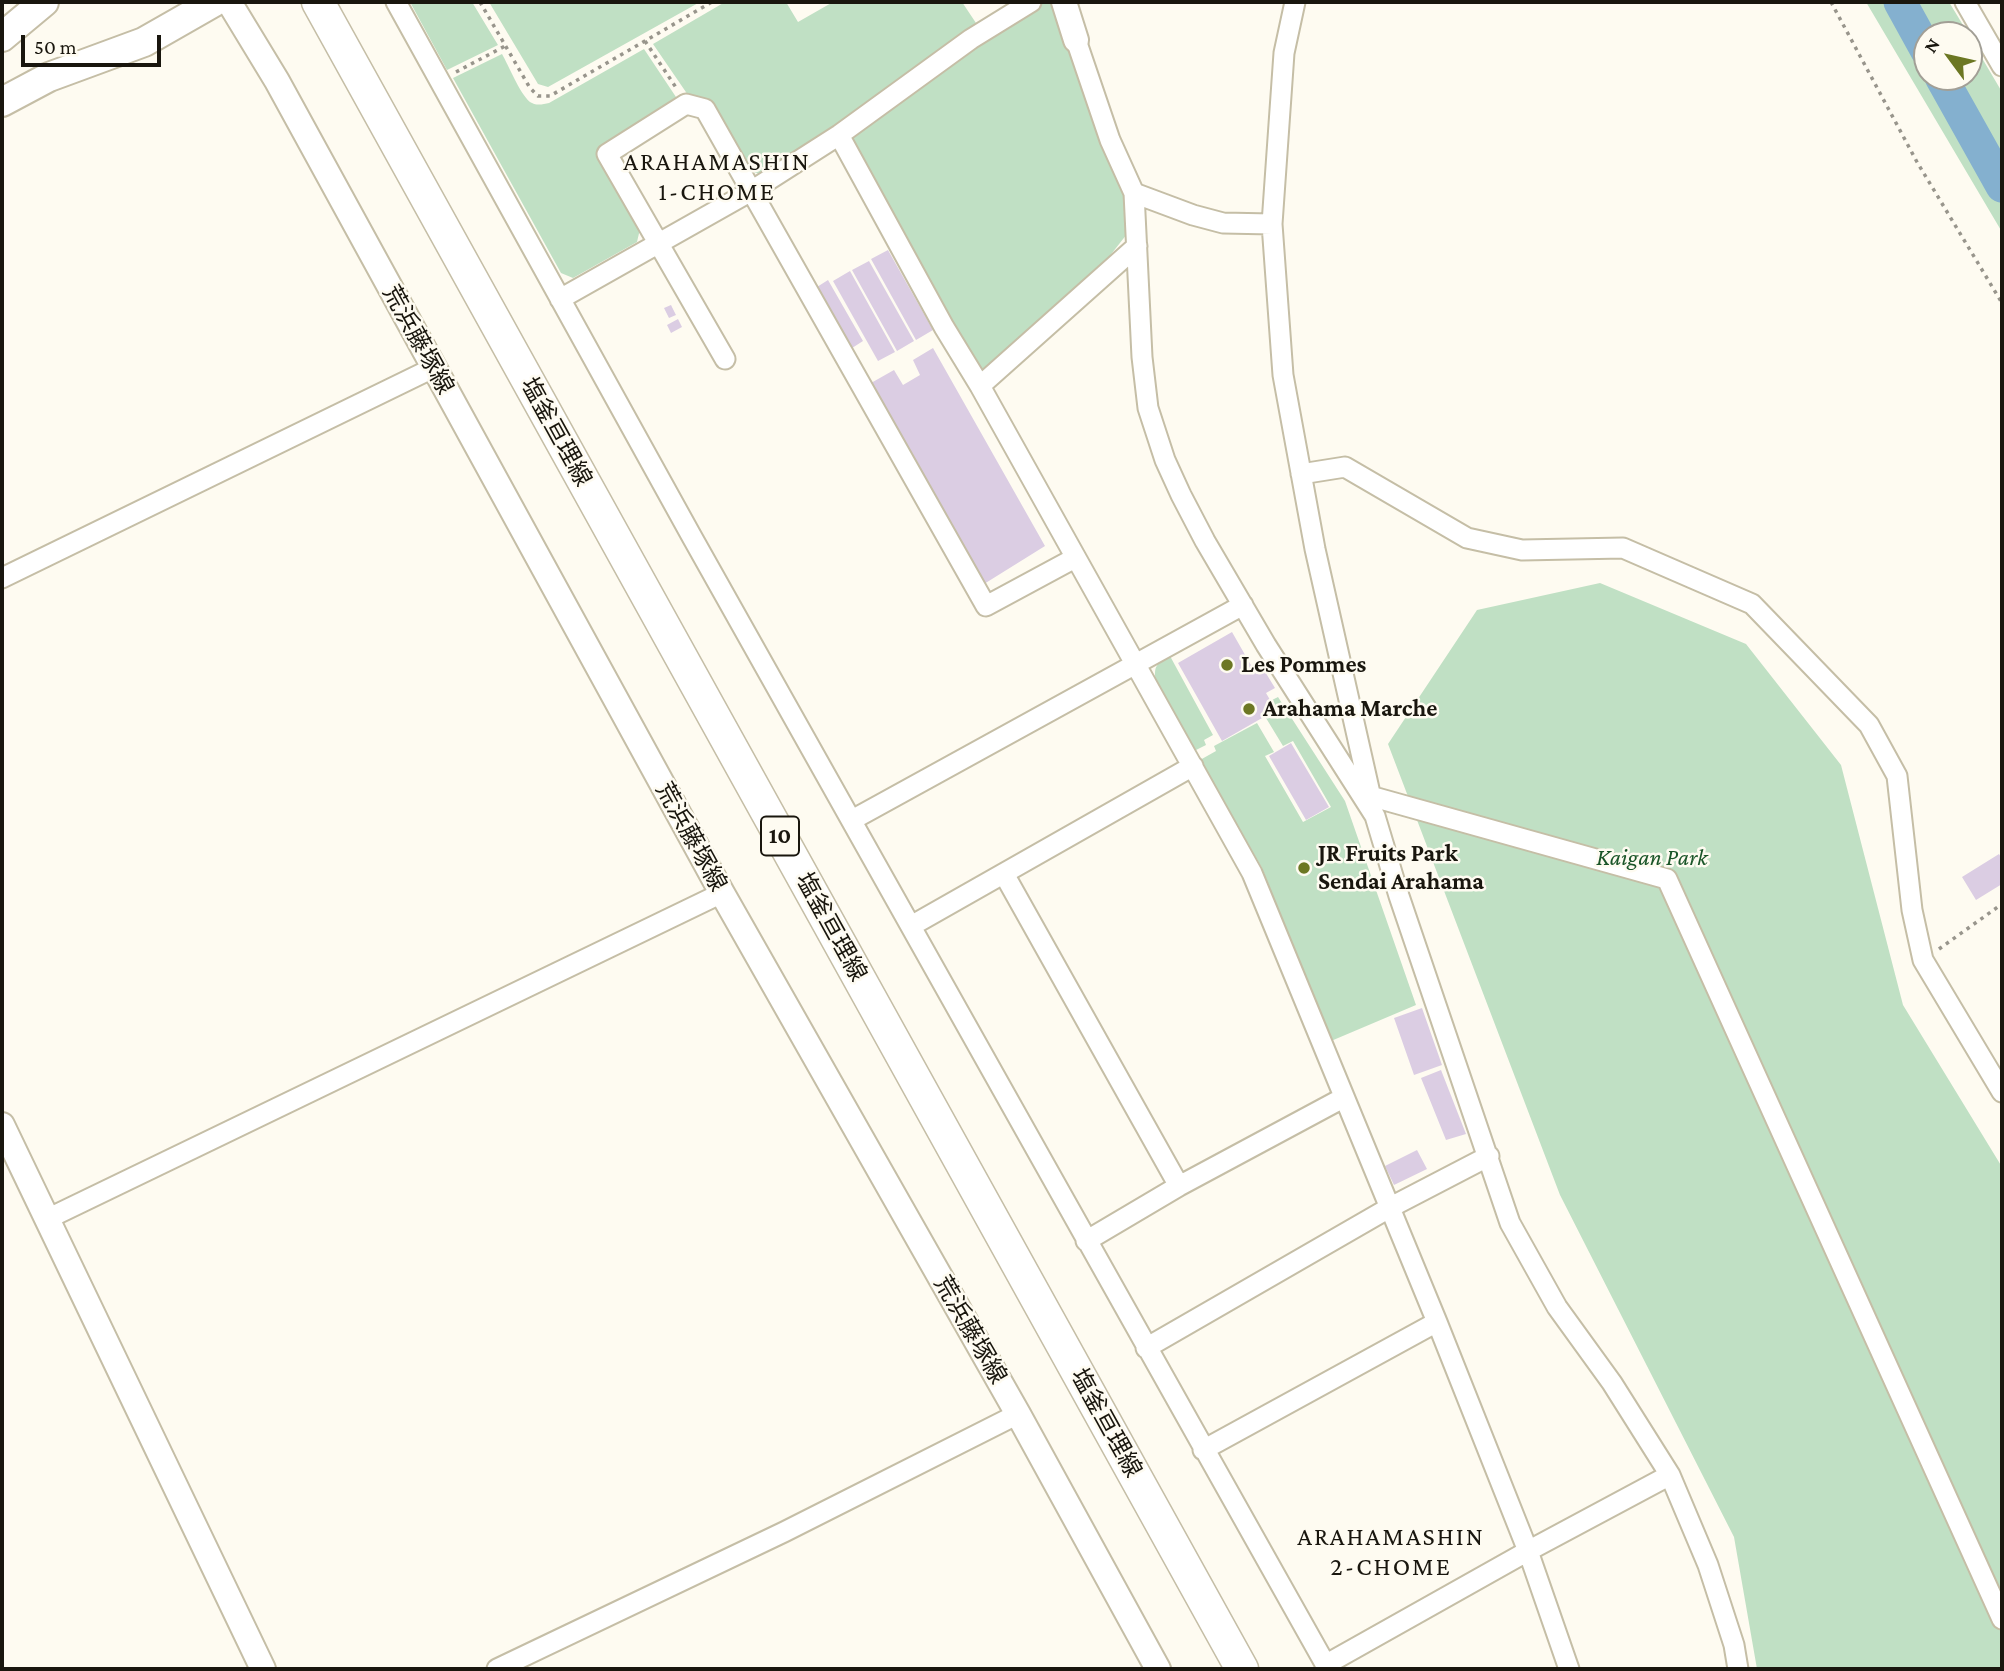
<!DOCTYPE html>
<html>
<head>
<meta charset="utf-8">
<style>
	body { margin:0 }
	#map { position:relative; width:2004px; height:1671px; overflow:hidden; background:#fefbf1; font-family:"Crimson Pro",serif }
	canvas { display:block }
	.frame { position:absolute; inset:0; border:4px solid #19160e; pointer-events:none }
	.north { position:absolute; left:1913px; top:21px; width:70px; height:70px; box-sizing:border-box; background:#fefbf1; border:2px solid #a29f96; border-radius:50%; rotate:303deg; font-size:19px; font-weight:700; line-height:28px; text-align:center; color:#19160e }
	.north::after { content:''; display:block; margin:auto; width:24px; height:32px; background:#6c7723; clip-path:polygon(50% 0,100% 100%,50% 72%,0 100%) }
	.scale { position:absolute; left:21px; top:35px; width:140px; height:32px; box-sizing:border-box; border:4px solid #19160e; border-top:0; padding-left:9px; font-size:21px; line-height:24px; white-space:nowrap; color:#19160e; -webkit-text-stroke:5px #fefbf1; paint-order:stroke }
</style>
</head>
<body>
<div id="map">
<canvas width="2004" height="1671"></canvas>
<div class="frame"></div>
<div class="north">N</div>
<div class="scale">50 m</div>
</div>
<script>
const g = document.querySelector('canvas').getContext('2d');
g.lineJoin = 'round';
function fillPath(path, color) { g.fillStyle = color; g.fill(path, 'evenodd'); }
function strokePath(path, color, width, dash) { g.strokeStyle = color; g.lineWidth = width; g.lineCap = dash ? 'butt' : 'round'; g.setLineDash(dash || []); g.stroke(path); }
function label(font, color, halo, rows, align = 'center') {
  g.font = font + ' "Crimson Pro","Noto Sans JP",serif'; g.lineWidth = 5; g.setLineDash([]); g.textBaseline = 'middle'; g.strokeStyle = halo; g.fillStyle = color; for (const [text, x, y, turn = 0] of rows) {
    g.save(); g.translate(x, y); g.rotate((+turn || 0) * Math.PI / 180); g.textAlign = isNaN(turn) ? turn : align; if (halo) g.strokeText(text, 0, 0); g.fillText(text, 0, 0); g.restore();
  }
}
fillPath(new Path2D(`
	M 410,2 L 472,2 L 498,45 L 447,70 Z
	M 489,2 L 700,2 L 548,87 L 538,84 Z
	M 725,2 L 786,2 L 798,22 L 833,2 L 962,2 L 978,26 L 869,105 L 761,174 L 747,171 L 690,98 L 653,44 Z
	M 1041,2 L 1053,2 L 1123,186 L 1127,234 L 1101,267 L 987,372 L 973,370 L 849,145 L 851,133 Z
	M 1866,2 L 1949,2 L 1969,35 L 1927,35 L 1927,77 L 1969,77 L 1969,36 L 2002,92 L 2002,232 Z
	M 644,49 L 680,103 L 597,151 L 640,229 L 637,242 L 573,278 L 561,273 L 453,78 L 502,54 C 508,64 522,99 532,103 C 537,106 544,104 549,103 Z
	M 1600,583 L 1746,644 L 1841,765 L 1903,1005 L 2002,1167 L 2002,1669 L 1757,1669 L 1734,1537 L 1560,1195 L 1388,744 L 1477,610 Z
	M 1170,656 L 1213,735 L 1204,740 L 1206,745 L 1194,751 L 1156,682 C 1153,666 1157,663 1170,656 Z
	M 1278,697 L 1345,801 L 1416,1005 L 1331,1041 L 1262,868 L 1200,760 L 1216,751 L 1214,746 L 1257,723 L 1274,752 L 1265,756 L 1303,822 L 1331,807 L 1293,741 L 1283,746 L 1266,718 L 1278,711 L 1272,700 Z`), '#c0e0c4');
strokePath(new Path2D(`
	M 1900,2 L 1927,51
	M 1941,77 L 2002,186`), '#84b0cf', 33);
fillPath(new Path2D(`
	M 888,250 L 933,330 L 916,340 L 871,259 Z
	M 869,261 L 914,341 L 897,351 L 852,270 Z
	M 850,271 L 895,352 L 878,361 L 833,281 Z
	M 828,280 L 863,341 L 849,350 L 823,304 L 826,303 L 817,287 Z
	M 671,305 L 676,315 L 669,318 L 664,308 Z
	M 678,319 L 682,327 L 671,333 L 667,325 Z
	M 933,348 L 1045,546 L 984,584 L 871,383 L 894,370 L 903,385 L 920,375 L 913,360 Z
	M 1232,632 L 1256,674 L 1264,670 L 1275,688 L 1266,693 L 1276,710 L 1222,741 L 1178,663 Z
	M 1291,743 L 1329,807 L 1306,820 L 1269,756 Z
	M 1999,854 L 2002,859 L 2002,884 L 1976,900 L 1962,877 Z
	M 1422,1008 L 1442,1065 L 1414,1075 L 1394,1018 Z
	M 1441,1070 L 1466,1134 L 1446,1140 L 1421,1078 Z
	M 1417,1150 L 1427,1169 L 1394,1185 L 1385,1166 Z`), '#dbcde3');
const minor = new Path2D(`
	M 396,2 L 692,537 L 1328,1669
	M 1295,2 L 1284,53 L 1272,224 L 1283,375 L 1315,549 L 1372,802
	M 1965,2 L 2002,66
	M 1076,40 L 1110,140 L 1134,193 L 1142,357 L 1148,408 L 1165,460 L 1181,495 L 1205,541 L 1266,645 L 1375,816 L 1399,896 L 1510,1223 L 1557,1307 L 1612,1383 L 1670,1475 L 1708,1565 L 1734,1645 L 1738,1669
	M 839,135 L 944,327 L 980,386 L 1252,873 L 1437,1322 L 1528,1551 L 1569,1669
	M 1134,193 L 1193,215 L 1223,223 L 1272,224
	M 560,299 L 753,190 L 839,135 L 971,39 L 1031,2
	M 725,359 L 607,154 L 686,104 L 705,109 L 986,606 L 1075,558
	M 980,386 L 1137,246
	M 1301,474 L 1345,467 L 1467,538 L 1522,550 L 1623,548 L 1752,604 L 1869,725 L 1897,776 L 1912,910 L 1923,960 L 2002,1092
	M 2,578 L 433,368
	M 1370,796 L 1667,879 L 2002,1619
	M 852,820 L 1243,605
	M 1004,874 L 1179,1186
	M 911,926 L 1193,766
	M 47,1219 L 722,893
	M 1086,1241 L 1179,1186 L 1343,1098
	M 1146,1348 L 1389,1208 L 1489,1156
	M 1203,1450 L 1437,1322
	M 1325,1665 L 1528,1551 L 1670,1475
	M 497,1669 L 784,1532 L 1018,1414`);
const tertiary = new Path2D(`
	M 229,2 L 277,81 L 722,893 L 1018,1414 L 1158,1669
	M 1064,2 L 1076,40
	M 2,1125 L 263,1669`);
const secondary = new Path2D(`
	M 2,37 L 44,2
	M 2,102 L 49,77 L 144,42 L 214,2`);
const primary = new Path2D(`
	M 318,2 L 1242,1669`);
strokePath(minor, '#c5bea6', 23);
strokePath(tertiary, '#c5bea6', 28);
strokePath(secondary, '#c5bea6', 32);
strokePath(primary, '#c5bea6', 35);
strokePath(new Path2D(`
	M 480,2 L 530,88 L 538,96 L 550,96 L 712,2
	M 1831,2 L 1917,162 L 2002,303
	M 645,41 L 677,89
	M 456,72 L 507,45
	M 1939,949 L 2002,904`), '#98958c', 3.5, [3.5, 5]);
strokePath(minor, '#fff', 19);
strokePath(tertiary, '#fff', 24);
strokePath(secondary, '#fff', 28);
strokePath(primary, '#fff', 32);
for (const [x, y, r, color] of [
	[1227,665,7,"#6c7723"],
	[1249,709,7,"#6c7723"],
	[1304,868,7,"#6c7723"]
]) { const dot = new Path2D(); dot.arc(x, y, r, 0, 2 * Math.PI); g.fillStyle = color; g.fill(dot); strokePath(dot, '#fefbf1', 2.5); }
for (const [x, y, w] of [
	[780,836,38]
]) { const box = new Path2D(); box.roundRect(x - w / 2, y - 19.5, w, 39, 5); g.fillStyle = '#fefbf1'; g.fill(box); strokePath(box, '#19160e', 2); }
label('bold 23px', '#19160e', null, [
	["10",780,836]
]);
label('24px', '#19160e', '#fefbf1', [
	["荒浜藤塚線",418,340,61],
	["塩釜亘理線",556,432,61],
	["荒浜藤塚線",691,837,61],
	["塩釜亘理線",831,927,61],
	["荒浜藤塚線",970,1330,60],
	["塩釜亘理線",1106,1423,61]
]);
label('bold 24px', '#19160e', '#fefbf1', [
	["Les Pommes",1241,665],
	["Arahama Marche",1263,709],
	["JR Fruits Park",1318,854],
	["Sendai Arahama",1318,882]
], 'left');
label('italic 24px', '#1a5528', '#fefbf1', [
	["Kaigan Park",1652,858]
]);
g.letterSpacing = '2px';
label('26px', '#19160e', '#fefbf1', [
	["ARAHAMASHIN",717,162],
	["1-CHOME",717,192],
	["ARAHAMASHIN",1391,1537],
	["2-CHOME",1391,1567]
]);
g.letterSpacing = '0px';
</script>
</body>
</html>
